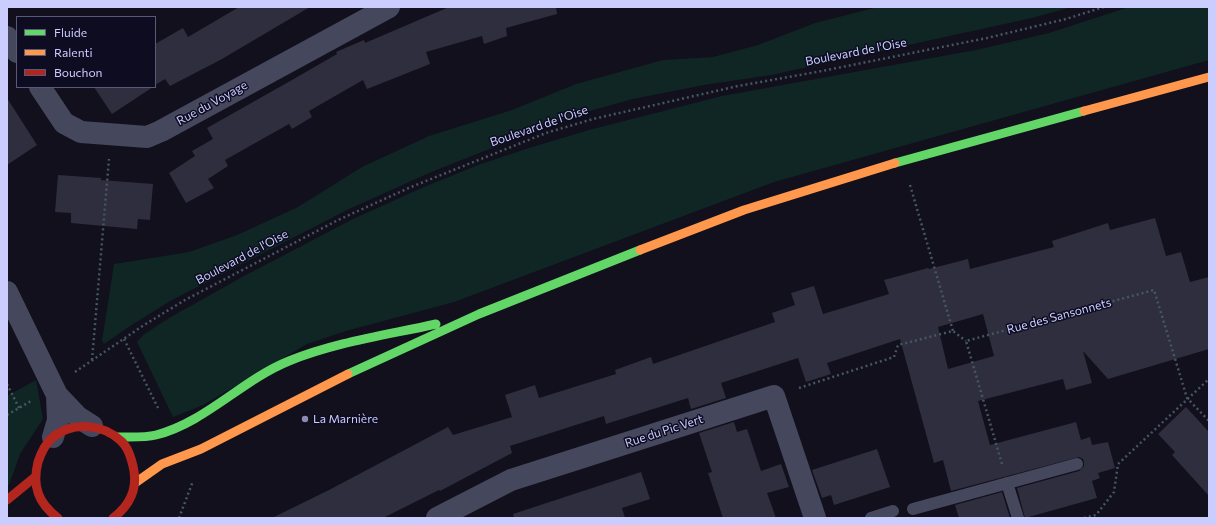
<!DOCTYPE html>
<html>
<head>
<meta charset="utf-8">
<style>
	body { margin:0 }
	#map { position:relative; width:1216px; height:525px; overflow:hidden; background:#11101c; font-family:Commissioner,sans-serif }
	canvas { display:block }
	.frame { position:absolute; inset:0; border:8px solid #cbcdff; pointer-events:none }
	.legend { position:absolute; left:16px; top:16px; width:140px; height:72px; box-sizing:border-box; background:#0d0c20; border:1px solid #595979; margin:0; padding:5px 7px; list-style:none; font-size:12px; color:#cbcdff }
	.legend li { display:flex; align-items:center; gap:8px; height:20px }
	.legend b { width:20px; border:1px solid #595979 }
</style>
</head>
<body>
<div id="map">
<canvas width="1216" height="525"></canvas>
<div class="frame"></div>
<ul class="legend">
<li><b style="height:5px;background:#63d668"></b>Fluide</li>
<li><b style="height:5px;background:#ff974d"></b>Ralenti</li>
<li><b style="height:5px;background:#b3261e"></b>Bouchon</li>
</ul>
</div>
<script>
const g = document.querySelector('canvas').getContext('2d');
g.lineJoin = 'round';
function fillPath(path, color) { g.fillStyle = color; g.fill(path, 'evenodd'); }
function strokePath(path, color, width, dash) { g.strokeStyle = color; g.lineWidth = width; g.lineCap = dash ? 'butt' : 'round'; g.setLineDash(dash || []); g.stroke(path); }
function label(font, color, halo, rows, align = 'center') {
  g.font = font + ' Commissioner,sans-serif'; g.lineWidth = 3; g.setLineDash([]); g.textBaseline = 'middle'; g.strokeStyle = halo; g.fillStyle = color; for (const [text, x, y, turn = 0] of rows) {
    g.save(); g.translate(x, y); g.rotate((+turn || 0) * Math.PI / 180); g.textAlign = isNaN(turn) ? turn : align; if (halo) g.strokeText(text, 0, 0); g.fillText(text, 0, 0); g.restore();
  }
}
fillPath(new Path2D(`
	M 878,7 L 1072,7 L 1032,18 L 771,75 L 704,85 L 633,99 L 575,115 L 429,173 L 349,209 L 172,300 L 130,326 L 104,344 L 102,341 L 114,264 L 189,252 L 237,235 L 298,207 L 362,167 L 429,136 L 512,110 L 576,84 L 663,60 L 713,57 L 758,45 L 815,23 Z
	M 1129,7 L 1209,7 L 1209,60 L 774,182 L 454,302 L 346,331 L 307,344 L 203,405 L 173,417 L 137,342 L 143,335 L 169,318 L 244,276 L 353,219 L 424,187 L 478,165 L 529,148 L 589,130 L 722,96 L 976,50 L 1049,33 Z
	M 36,380 L 43,419 L 20,454 L 9,485 L 7,486 L 7,396 Z`), '#0f2625');
fillPath(new Path2D(`
	M 239,7 L 310,7 L 222,59 L 170,86 L 165,79 L 155,85 L 155,44 L 183,28 L 188,37 Z
	M 449,7 L 556,7 L 557,14 L 506,28 L 507,36 L 484,44 L 482,36 L 426,52 L 430,64 L 367,89 L 363,80 L 309,111 L 312,117 L 292,129 L 289,124 L 225,160 L 228,166 L 208,179 L 214,188 L 186,203 L 169,173 L 195,156 L 192,151 L 213,139 L 207,128 L 292,80 L 337,54 L 336,52 L 364,40 L 365,43 Z
	M 94,87 L 153,87 L 112,114 Z
	M 7,98 L 37,145 L 7,165 Z
	M 58,175 L 101,178 L 101,180 L 153,184 L 150,220 L 138,219 L 137,229 L 71,223 L 71,213 L 55,212 Z
	M 1155,218 L 1166,256 L 1181,252 L 1190,282 L 1209,277 L 1209,349 L 1108,379 L 1083,351 L 1092,383 L 1066,390 L 1063,379 L 978,401 L 990,445 L 1076,422 L 1081,440 L 1090,437 L 1092,445 L 1108,442 L 1115,468 L 1098,473 L 1100,478 L 1092,481 L 1097,498 L 1025,518 L 1017,488 L 1079,471 L 1084,466 L 1084,462 L 1083,459 L 1079,457 L 951,491 L 943,460 L 934,463 L 900,339 L 827,363 L 831,374 L 806,382 L 798,358 L 721,383 L 726,398 L 691,409 L 688,398 L 606,424 L 604,416 L 510,446 L 512,453 L 440,491 L 439,490 L 383,518 L 272,518 L 329,490 L 448,427 L 453,435 L 512,417 L 505,395 L 535,385 L 539,398 L 616,374 L 615,370 L 651,357 L 653,364 L 775,322 L 772,313 L 795,305 L 791,293 L 814,286 L 823,314 L 889,294 L 884,280 L 928,268 L 929,269 L 968,259 L 970,269 L 1054,247 L 1052,241 L 1108,223 L 1110,230 ZM 983,314 L 994,356 L 948,369 L 938,327 Z
	M 1186,407 L 1209,432 L 1209,496 L 1172,455 L 1175,452 L 1158,434 Z
	M 734,422 L 737,432 L 747,429 L 761,471 L 781,464 L 789,487 L 767,493 L 776,518 L 723,518 L 708,473 L 712,472 L 699,433 Z
	M 877,449 L 890,487 L 834,505 L 831,495 L 822,498 L 812,470 Z
	M 641,472 L 650,499 L 622,508 L 625,518 L 514,518 L 513,514 Z
	M 1002,492 L 1010,518 L 959,518 L 955,505 Z`), '#2e2e3e');
strokePath(new Path2D(`
	M 910,185 L 953,331
	M 124,339 L 158,408
	M 92,360 L 109,159
	M 75,372 L 144,325 L 185,300 L 338,220 L 411,187 L 546,133 L 593,119 L 738,86 L 822,71 L 987,38 L 1066,19 L 1104,7
	M 7,384 L 19,408
	M 799,388 L 894,357 L 898,345 L 953,331 L 966,341
	M 7,415 L 31,401
	M 1002,464 L 966,341 L 1154,290 L 1187,398 L 1209,421
	M 179,518 L 193,481
	M 1084,518 L 1096,515 L 1114,492 L 1118,464 L 1209,379`), '#455761', 2.5, [2, 3]);
strokePath(new Path2D(`
	M 1007,483 L 1018,518
	M 913,509 L 1077,464
	M 871,518 L 893,511`), '#45475d', 12);
strokePath(new Path2D(`
	M 7,37 L 17,52
	M 40,87 L 64,123 L 81,132 L 147,137 L 161,131 L 389,7
	M 7,292 L 57,395 L 58,420 L 53,437
	M 57,395 L 78,417 L 92,426
	M 437,518 L 511,480 L 774,396 L 815,518`), '#45475d', 22);
strokePath(new Path2D(`
	M 895,163 L 1084,111
	M 348,374 L 479,314 L 640,250
	M 117,437 C 130,437 144,438 156,435 C 206,422 242,380 289,361 C 336,342 387,335 436,324`), '#63d668', 9);
strokePath(new Path2D(`
	M 1084,111 L 1209,77
	M 640,250 L 744,210 L 895,163
	M 135,483 L 162,464 L 201,449 L 348,374`), '#ff974d', 9);
strokePath(new Path2D(`
	M 7,500 L 35,477
	M 58,518 C 38,503 32,486 38,462 C 41,453 46,443 53,437 C 73,421 103,424 121,441 C 129,448 132,460 134,471 C 137,490 129,506 113,518`), '#b3261e', 9);
for (const [x, y, r, color] of [
	[305,419,4,"#8a8bb0"]
]) { const dot = new Path2D(); dot.arc(x, y, r, 0, 2 * Math.PI); g.fillStyle = color; g.fill(dot); strokePath(dot, '#0d0c20', 1.5); }
label('12px', '#cbcdff', '#0d0c20', [
	["Boulevard de l'Oise",856,52,-11],
	["Rue du Voyage",212,103,-29],
	["Boulevard de l'Oise",539,126,-19],
	["Boulevard de l'Oise",242,257,-28],
	["Rue des Sansonnets",1059,316,-15],
	["Rue du Pic Vert",664,431,-18]
]);
label('12px', '#cbcdff', '#0d0c20', [
	["La Marnière",313,419]
], 'left');
</script>
</body>
</html>
